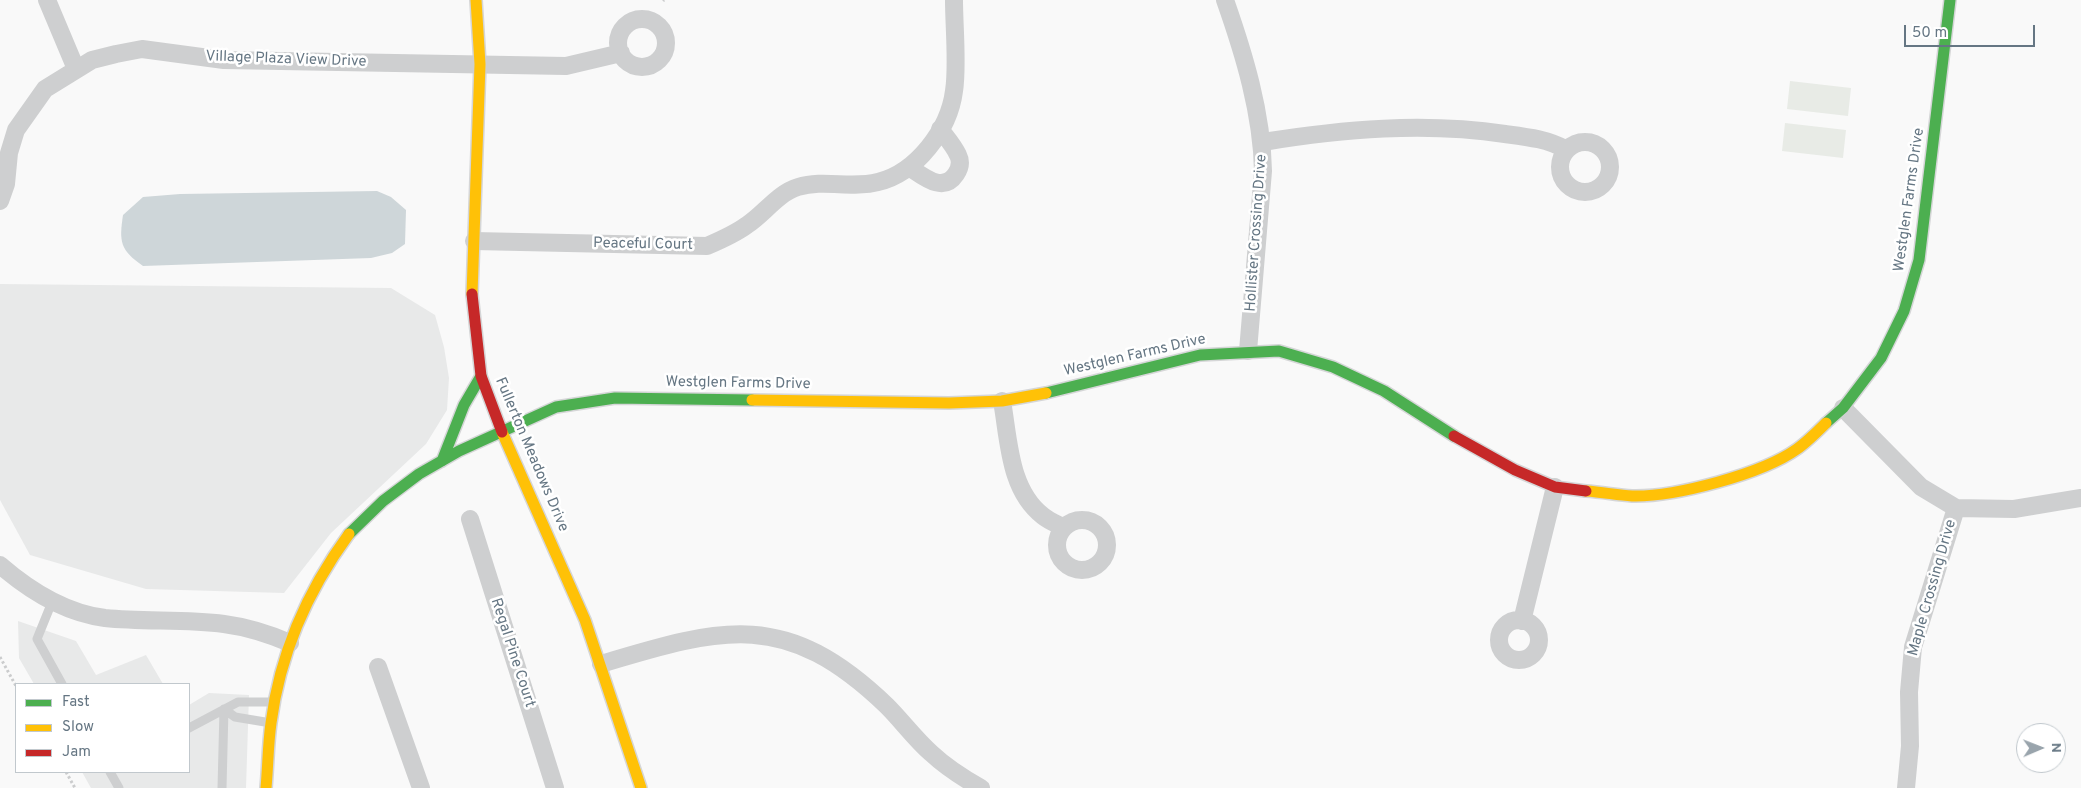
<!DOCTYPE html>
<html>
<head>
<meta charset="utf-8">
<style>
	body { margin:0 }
	#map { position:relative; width:2081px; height:788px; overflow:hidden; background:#f9f9f9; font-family:Overpass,sans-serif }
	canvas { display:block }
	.legend { position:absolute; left:15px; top:683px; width:175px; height:90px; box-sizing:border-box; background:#fff; border:1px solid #c1c8cd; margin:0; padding:6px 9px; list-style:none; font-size:15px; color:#657683 }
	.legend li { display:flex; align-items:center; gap:10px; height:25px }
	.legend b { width:25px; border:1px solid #c1c8cd }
	.north { position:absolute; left:2016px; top:723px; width:50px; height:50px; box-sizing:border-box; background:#fff; border:1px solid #c1c8cd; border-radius:50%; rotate:89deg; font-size:14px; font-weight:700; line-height:20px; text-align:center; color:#657683 }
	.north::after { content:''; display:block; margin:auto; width:18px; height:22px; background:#99a4ac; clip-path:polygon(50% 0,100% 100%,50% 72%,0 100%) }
	.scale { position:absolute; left:1904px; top:25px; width:131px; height:22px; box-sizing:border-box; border:2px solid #657683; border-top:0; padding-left:6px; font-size:15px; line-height:18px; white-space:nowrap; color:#657683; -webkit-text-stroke:4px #fff; paint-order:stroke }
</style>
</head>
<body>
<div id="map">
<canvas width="2081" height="788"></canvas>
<ul class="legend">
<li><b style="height:6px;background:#4caf50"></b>Fast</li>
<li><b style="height:6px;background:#ffc107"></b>Slow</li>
<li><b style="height:6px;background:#c62828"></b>Jam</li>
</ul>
<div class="north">N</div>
<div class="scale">50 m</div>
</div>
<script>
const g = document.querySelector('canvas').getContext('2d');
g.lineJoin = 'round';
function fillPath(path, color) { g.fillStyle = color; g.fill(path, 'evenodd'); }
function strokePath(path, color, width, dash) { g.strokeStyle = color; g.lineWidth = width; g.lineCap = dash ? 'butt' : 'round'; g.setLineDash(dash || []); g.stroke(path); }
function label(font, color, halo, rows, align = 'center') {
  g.font = font + ' Overpass,sans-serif'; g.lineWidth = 5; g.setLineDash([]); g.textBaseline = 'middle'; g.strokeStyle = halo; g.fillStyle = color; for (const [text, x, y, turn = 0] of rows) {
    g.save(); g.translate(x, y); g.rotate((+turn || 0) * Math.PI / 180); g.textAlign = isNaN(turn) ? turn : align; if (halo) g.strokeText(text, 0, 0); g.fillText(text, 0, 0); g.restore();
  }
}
fillPath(new Path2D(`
	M 0,284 L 391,288 L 435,315 L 444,347 L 449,378 L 447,410 L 426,444 L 331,533 L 284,593 L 146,589 L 30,555 L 0,500 Z
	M 18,621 L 76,641 L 96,675 L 146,655 L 163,684 L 34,684 L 19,658 Z
	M 209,693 L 249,695 L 246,788 L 91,788 L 82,772 L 189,772 L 189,705 Z`), '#e8e9e9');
fillPath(new Path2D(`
	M 1790,81 L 1851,88 L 1848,116 L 1787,109 Z
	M 1785,123 L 1846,130 L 1843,158 L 1782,151 Z`), '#e8ebe6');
fillPath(new Path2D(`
	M 377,191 L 391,197 L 406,210 L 405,244 L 392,253 L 371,258 L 143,266 C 120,250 119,242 123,215 L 143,197 L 180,194 Z`), '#ced6d9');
const fast = new Path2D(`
	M 1046,393 L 1200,355 L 1279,351 L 1333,367 L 1384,391 L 1454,436
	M 1826,423 L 1843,408 L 1881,358 L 1904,311 L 1919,260 L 1950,0
	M 442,461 L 464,405 L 481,376
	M 349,534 L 383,501 L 419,474 L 459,451 L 556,407 L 615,398 L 752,400`);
const slow = new Path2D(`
	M 472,294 L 480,64 L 476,0
	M 752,400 L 949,403 L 1002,401 L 1046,393
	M 502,432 L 585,620 L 641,788
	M 1586,491 C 1602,492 1617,495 1632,496 C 1675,497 1762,474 1797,449 C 1807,442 1817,432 1826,423
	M 266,788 C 268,766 268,744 271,723 C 280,653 308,590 349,534`);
const jam = new Path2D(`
	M 472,294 L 481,376 L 502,432
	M 1454,436 L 1515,470 L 1555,487 L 1586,491`);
strokePath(fast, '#d5d6d7', 14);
strokePath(slow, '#d5d6d7', 14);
strokePath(jam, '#d5d6d7', 14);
strokePath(new Path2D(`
	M 663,1 L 664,0
	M 0,657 L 16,686
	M 66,772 L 75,788`), '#cbcccd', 3, [2.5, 2.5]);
strokePath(new Path2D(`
	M 52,602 L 37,639 L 62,684
	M 224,709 L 235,717 L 271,723
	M 189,728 L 238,702 L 272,702
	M 110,772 L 119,788
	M 222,788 L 224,709`), '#cecfd0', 9);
strokePath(new Path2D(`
	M 47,0 L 76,69
	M 1225,0 C 1244,54 1262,113 1263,171 L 1248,351
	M618 43a24 24 0 1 1 48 0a24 24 0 1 1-48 0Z
	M 1263,142 C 1343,129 1424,122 1505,134 C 1528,137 1547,139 1567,150
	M1560 167a25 25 0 1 1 50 0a25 25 0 1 1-50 0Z
	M 909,167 C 923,176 943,194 956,174 C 960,168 961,161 958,155 C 954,146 946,137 940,129
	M 0,201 L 6,184 L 9,153 L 16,130 L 45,89 L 92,60 L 116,54 L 142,49 L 224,60 L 566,66 L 621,53
	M 474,241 L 707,246 C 721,240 735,234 747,225 C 764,214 778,193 798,187 C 824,179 852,189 878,182 C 916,173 949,130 954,91 C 958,66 954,27 954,0
	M 1002,401 C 1009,440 1009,490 1043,516 C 1049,521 1057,524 1063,527
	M 1843,408 L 1921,487 L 1956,508 L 2014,509 L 2081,498
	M 470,519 L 555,788
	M1057 545a25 25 0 1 1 50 0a25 25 0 1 1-50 0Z
	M 0,565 C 30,591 65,613 105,618 C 144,622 185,619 224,624 C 247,627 269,634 290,643
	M1499 640a20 20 0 1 1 40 0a20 20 0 1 1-40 0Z
	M 1522,621 L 1555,487
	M 601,664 C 724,627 786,609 887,706 C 902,721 915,739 931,753 C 946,767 963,778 981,788
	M 378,667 L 421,788
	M 1906,788 L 1910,746 L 1909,692 L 1913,647 L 1956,508`), '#cecfd0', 18);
strokePath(fast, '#4caf50', 11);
strokePath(slow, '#ffc107', 11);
strokePath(jam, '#c62828', 11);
label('15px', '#657683', '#fff', [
	["Village Plaza View Drive",286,60,2],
	["Westglen Farms Drive",1910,200,-82],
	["Hollister Crossing Drive",1257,233,-86],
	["Peaceful Court",643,245,1],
	["Westglen Farms Drive",1135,356,-13],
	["Westglen Farms Drive",738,384,1],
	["Fullerton Meadows Drive",531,455,67],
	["Maple Crossing Drive",1933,588,-74],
	["Regal Pine Court",512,653,72]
]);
</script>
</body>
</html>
